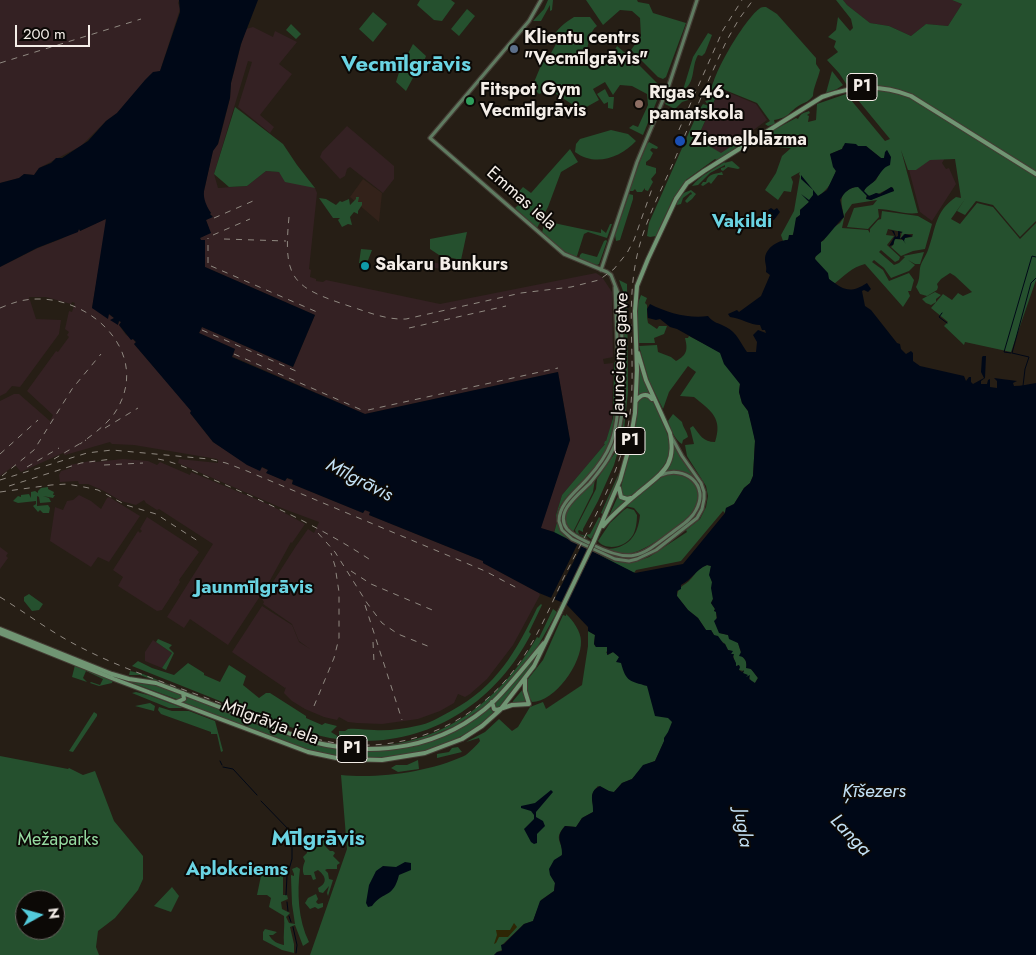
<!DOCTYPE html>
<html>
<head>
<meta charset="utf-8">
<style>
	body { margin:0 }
	#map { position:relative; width:1036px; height:955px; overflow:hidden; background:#261e15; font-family:Jost,sans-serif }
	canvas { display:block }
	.north { position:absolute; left:15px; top:890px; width:50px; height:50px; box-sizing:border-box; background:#0c0906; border:1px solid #696560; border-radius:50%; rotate:83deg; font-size:14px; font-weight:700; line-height:20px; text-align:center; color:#f4eee8 }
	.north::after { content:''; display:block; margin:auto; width:18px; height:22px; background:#53cbdb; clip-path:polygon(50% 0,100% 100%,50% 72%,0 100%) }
	.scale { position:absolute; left:15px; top:25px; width:75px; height:22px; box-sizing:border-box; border:2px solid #f4eee8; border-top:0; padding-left:6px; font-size:15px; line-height:18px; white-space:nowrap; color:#f4eee8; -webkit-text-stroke:4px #0c0906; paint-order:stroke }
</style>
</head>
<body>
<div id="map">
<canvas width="1036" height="955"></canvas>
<div class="north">N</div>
<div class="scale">200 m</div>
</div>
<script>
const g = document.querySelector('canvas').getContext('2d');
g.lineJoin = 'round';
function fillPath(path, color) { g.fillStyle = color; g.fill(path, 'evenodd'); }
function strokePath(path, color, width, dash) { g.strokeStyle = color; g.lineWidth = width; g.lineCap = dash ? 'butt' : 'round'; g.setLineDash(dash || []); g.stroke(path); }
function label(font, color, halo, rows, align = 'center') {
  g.font = font + ' Jost,sans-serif'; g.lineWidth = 4; g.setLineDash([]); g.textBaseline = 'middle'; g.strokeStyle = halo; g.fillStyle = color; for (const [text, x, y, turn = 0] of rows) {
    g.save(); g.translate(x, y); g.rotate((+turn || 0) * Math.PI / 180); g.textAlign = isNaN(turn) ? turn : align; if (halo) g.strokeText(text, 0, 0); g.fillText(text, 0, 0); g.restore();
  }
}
fillPath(new Path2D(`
	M 0,0 L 179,0 L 178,3 L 180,9 L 160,71 L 150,75 L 117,113 L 106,121 L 81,146 L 39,168 L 34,175 L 25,174 L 19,178 L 0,183 Z
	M 843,0 L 952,0 L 962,4 L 948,26 L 926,24 L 911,36 L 889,26 L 870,23 L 847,5 Z
	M 253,27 L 273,37 L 275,31 L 297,42 L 279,64 L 292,74 L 260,115 L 274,127 L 270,133 L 238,107 L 252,62 L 248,61 L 214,174 L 218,188 L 247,186 L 266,171 L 279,172 L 315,188 L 317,193 L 309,269 L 311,270 L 310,277 L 316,279 L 316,281 L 323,282 L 326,280 L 440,304 L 596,273 L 602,277 L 612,292 L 613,357 L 603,359 L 604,364 L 613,363 L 612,422 L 605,444 L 562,495 L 556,515 L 557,522 L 554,532 L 540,528 L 570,440 L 558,372 L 365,414 L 232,356 L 235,349 L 199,333 L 202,327 L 293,367 L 315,315 L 205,267 L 204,240 L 201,240 L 200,238 L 210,232 L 206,220 L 213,216 L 209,214 L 211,213 L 205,204 L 203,196 L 204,191 L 213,150 L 218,144 L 223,126 L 230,98 L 231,83 L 242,41 L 246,29 Z
	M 720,89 L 756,104 L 767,120 L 721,154 L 697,139 Z
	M 347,126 L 394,166 L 394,179 L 383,193 L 350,167 L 347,169 L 345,176 L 340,179 L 320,157 L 322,152 Z
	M 939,144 L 945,158 L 942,163 L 946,169 L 949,168 L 956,184 L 932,221 L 920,212 L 909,170 L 916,170 Z
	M 105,219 L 107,222 L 92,308 L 102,310 L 108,316 L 108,314 L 114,318 L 113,320 L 118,324 L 120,321 L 121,322 L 119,325 L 126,335 L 132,338 L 136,343 L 134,344 L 192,411 L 190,413 L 213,442 L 251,466 L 261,467 L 268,470 L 267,473 L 285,481 L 287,478 L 293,481 L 292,484 L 363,513 L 364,510 L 370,512 L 369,515 L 483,561 L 483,563 L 539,593 L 540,595 L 513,645 L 487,679 L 470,694 L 465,697 L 458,694 L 454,703 L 440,711 L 418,719 L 382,724 L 357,723 L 348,722 L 339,717 L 337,720 L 324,717 L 305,709 L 292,701 L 284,693 L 286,687 L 285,688 L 232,652 L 262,606 L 292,625 L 299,642 L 310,649 L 299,641 L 292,624 L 263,604 L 264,602 L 262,599 L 296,546 L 308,529 L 314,533 L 319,522 L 284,509 L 178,463 L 179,459 L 218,463 L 218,460 L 217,459 L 134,445 L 112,444 L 110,442 L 65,455 L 63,453 L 21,472 L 15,465 L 0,476 L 0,401 L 14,394 L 19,394 L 50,421 L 53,415 L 27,391 L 56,351 L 58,352 L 69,337 L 67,335 L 69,332 L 65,329 L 69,311 L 72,312 L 75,303 L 72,302 L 71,304 L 46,297 L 29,297 L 36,319 L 61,320 L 59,334 L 20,387 L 12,386 L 6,393 L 0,396 L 0,267 L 38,248 L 61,239 L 79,229 L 80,231 Z
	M 432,262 L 451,266 L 450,271 L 431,267 Z
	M 123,459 L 148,461 L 157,465 L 160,462 L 190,475 L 191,472 L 270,505 L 305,524 L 292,543 L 291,542 L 268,584 L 228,645 L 190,619 L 184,628 L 167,617 L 213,544 L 159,509 L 157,510 L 146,503 L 144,500 L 136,505 L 121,501 L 104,491 L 88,484 L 79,484 L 78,481 L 60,482 L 59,475 L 61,471 L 71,468 L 70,465 L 95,460 L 95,462 Z
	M 79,495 L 91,501 L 101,509 L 107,498 L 109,497 L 140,516 L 109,562 L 98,557 L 91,567 L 50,541 L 55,507 L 63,510 L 67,501 L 73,500 Z
	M 147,517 L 196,549 L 199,552 L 179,580 L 180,582 L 162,610 L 157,611 L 118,586 L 123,577 L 113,570 L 138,531 L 140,533 L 142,531 L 140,529 Z
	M 0,547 L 8,553 L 6,556 L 8,558 L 0,569 Z
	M 153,640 L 172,653 L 162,668 L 145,661 L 145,652 Z`), '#342123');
fillPath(new Path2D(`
	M 363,179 L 382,193 L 379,222 L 350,197 Z`), '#33221a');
fillPath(new Path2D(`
	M 420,0 L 451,0 L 455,3 L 442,21 L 434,20 L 417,5 Z
	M 548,0 L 553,0 L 552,10 L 550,11 L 550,5 L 541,21 L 533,21 L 544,9 Z
	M 586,0 L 637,0 L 638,2 L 649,4 L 653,13 L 686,23 L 666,77 L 663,79 L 658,77 L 631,50 L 641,36 L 640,18 L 632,11 L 620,10 L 603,25 Z
	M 836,0 L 843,0 L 847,5 L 870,23 L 889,26 L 911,36 L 926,24 L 948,26 L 962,4 L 952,0 L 1036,0 L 1036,221 L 1020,237 L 993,205 L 976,201 L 965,215 L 957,211 L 965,199 L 951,219 L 960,224 L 977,203 L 993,207 L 1020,239 L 1036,223 L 1036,280 L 1011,352 L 965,342 L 964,345 L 944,326 L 948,322 L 931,308 L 943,294 L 952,300 L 958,293 L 963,296 L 972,292 L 955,276 L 950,273 L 941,279 L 937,284 L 938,287 L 937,290 L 927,296 L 920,294 L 916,287 C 920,279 919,276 920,268 C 921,262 926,256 928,250 C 936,228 935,211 956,197 L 961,198 L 955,159 L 930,160 L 916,170 L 908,170 L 901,150 L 918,213 C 904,215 892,209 878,209 L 879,217 L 868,229 L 847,227 L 854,208 L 873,205 L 877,200 L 852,204 L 845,214 L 842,228 L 868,230 L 870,233 L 870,229 L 878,220 L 881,219 L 882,211 L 918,216 L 932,224 L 925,249 L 913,251 L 901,256 L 891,247 L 894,244 L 894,240 L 896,239 L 903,240 L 905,238 L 912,237 L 913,234 L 904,234 L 900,239 L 902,232 L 888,229 L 886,235 L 894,236 L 887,245 L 900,257 L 899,260 L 895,262 L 881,250 L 879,252 L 894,265 L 899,263 L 905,257 L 903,256 L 924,252 L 920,264 L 915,264 L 908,260 L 915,265 L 909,271 L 891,278 L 884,268 L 874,260 L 872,262 L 883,270 L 889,281 L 909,273 L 914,280 L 911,291 L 908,291 L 910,296 L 903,307 L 865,264 C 852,267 844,276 834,284 L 829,279 L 815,259 L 821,242 L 824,240 L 830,230 L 840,223 L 844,217 C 842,203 836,193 855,187 L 860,187 L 864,191 L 867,186 L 876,180 L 881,170 L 890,161 L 887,150 L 884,158 L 881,158 L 866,146 L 858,146 L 851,144 L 843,146 L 842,149 L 830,154 L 836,171 C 832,182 828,190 818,196 L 813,196 L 808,203 L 800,210 L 800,215 L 796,218 C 796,228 794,240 783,241 L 781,235 L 794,211 L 800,176 L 799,174 L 800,172 L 791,177 L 793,182 L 791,192 L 784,191 L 778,200 L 765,190 L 776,173 L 782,156 L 791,148 L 777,147 L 764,138 L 772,133 L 770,132 L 796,118 L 798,119 C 801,113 804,113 809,111 L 810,113 L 807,115 L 809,116 L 808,122 L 816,120 L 817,104 L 846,94 L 885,141 L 890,139 L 853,94 L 839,73 L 827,60 L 838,52 L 834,47 L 836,41 L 828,37 L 836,30 L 838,17 L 850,31 L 853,28 L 851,19 ZM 892,187 L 894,191 L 889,192 L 871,200 L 866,198 L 867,195 L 871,196 L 877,193 L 878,194 Z
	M 766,7 L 777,14 L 816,58 L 816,64 L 820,70 C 818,79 813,88 813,96 C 807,103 807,101 800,105 C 788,112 791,117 774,120 L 775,124 L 768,126 L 765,124 L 770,121 L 757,103 L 720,88 L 697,139 L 721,153 L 750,134 L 752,135 L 750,137 L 752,139 L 717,160 L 715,159 L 686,180 L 686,182 L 673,199 L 656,236 L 650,237 L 647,236 L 649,223 L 698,112 L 703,104 L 709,106 L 705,101 L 709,100 L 705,99 L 706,96 L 711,98 C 707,81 745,19 759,9 C 761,7 763,7 766,7 Z
	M 467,9 L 475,16 L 459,36 L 451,29 Z
	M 373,12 L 387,24 L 373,42 L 359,29 Z
	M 574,17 L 590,17 L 597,26 C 589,31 588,46 586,56 L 598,66 L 607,64 L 617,46 L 637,63 L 662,88 L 643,135 L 629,128 L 633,125 L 638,127 L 648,105 L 647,94 L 632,86 L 620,85 L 613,95 L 605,82 L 593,89 L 599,100 L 581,110 L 550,90 L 539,94 L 532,87 L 542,63 L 550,55 L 556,44 L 553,40 C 555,29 565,23 574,17 Z
	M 291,24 L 301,34 L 296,39 L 286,30 Z
	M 708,33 L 712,35 L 705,53 L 702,56 L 698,55 C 691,67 696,83 683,90 L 693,57 Z
	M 413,44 L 426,56 L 420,72 L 415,74 L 406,91 L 396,82 L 400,69 Z
	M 832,71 L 843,85 L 837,89 L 826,93 Z
	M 605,89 L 609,97 L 614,97 L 613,109 L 608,108 L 608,102 L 604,104 L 597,94 Z
	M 671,91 L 679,94 L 679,99 L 683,99 L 688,96 L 688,100 L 682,102 L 675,109 L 665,104 Z
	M 235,107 L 283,144 L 297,165 L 315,188 L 285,182 L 279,172 L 266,171 L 247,186 L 229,187 L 214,174 Z
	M 611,130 L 628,134 L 636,141 C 620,158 595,167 575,152 L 576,144 L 580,139 Z
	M 649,142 L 658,147 L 657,149 L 652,148 L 650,150 L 653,153 L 650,159 L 646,162 L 646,165 L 656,168 L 656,173 L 651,179 L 653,182 L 648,191 L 645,190 L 645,188 L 642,192 L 637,192 L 635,189 L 633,191 L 628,191 L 647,144 Z
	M 570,149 L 578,162 L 561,172 L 548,207 L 537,228 L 515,208 L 524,200 L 515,196 L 523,187 L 531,193 Z
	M 726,161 L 724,163 L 732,161 L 740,168 L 738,169 L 728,167 L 723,171 L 721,170 L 721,168 L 725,167 L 725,165 L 710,173 L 698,185 L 692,186 C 701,175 714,169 726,161 Z
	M 722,172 L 723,175 L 718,175 L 711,184 L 709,182 L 703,186 L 701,185 L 703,182 L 706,182 C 708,173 716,174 722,172 Z
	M 691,190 L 696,194 L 692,199 L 687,203 L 685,201 L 690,195 L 692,194 L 691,192 L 683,198 L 681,204 L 677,205 C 676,196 683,193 691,190 Z
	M 629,194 L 633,195 L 633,199 L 620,240 L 616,241 L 615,235 Z
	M 356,197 L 359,197 L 358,202 L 362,202 L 362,205 L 358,211 L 358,214 L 354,212 L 350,217 L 352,225 L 348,224 L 342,227 L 338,220 L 340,218 L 333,218 L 319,198 L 326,199 L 336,205 L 340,201 L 342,202 L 349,199 L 350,205 L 356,199 Z
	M 549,222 L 601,233 L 601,229 L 606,233 L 610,224 L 612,224 L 607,238 L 588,232 L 584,234 L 577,256 L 575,257 L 559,249 L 542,233 L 544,224 Z
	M 467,232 L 461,260 L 439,255 L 430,249 L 430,239 Z
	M 606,240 L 607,241 L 599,264 L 597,265 L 579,259 L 580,255 L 582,253 L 597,257 L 604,241 Z
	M 361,249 L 372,250 L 367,263 L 359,263 Z
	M 619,280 L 627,284 L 628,392 L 624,430 L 614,465 L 598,501 L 583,529 L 583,532 L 579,530 L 578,531 L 579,534 L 585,536 L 588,539 L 576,533 L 575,530 L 596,489 L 597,479 L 615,453 L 623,425 L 625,396 L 625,374 L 623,291 Z
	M 935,292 L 941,295 L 936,299 L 936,302 L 931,305 L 926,303 L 922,299 Z
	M 641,295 L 647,298 L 645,303 L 647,305 L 647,317 L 648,323 L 657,329 L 659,326 L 667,326 L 664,334 L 654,338 L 655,343 L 638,343 L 637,306 Z
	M 689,336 L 720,352 L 740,384 L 739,392 L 742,403 L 748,411 L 753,429 L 755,441 L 753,476 L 750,483 L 744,488 L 734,504 L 726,508 L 725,513 L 723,511 L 681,561 L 636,570 L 634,573 L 592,552 L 617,562 L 637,561 L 649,557 L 687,532 L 686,530 L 700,519 L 706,507 L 708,496 L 706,486 L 687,456 L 685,445 L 694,444 L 690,428 L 693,426 C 700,435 703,442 715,442 C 723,418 711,411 694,397 L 680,396 L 696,372 L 688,366 L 669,392 L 663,409 L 649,381 L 639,346 L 657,345 L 658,352 L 671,357 L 676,361 C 687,355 688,350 685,338 L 688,338 Z
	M 614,362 L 615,363 C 616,390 619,421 607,447 C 603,456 597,465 591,472 C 581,487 558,498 557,518 C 557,532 571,537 576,544 L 554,533 L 557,522 L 556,515 L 562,495 L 605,444 L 604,444 L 605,441 L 606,441 L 613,418 Z
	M 638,363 L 649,393 L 643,393 L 638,396 Z
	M 643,396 L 650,398 L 653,401 C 672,444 683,454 642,488 C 635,493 630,499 622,495 L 621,487 L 629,456 L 638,401 Z
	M 673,414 L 682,422 C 683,428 687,431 688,437 L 683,440 L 682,444 C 675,440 670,428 668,421 Z
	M 674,445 L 697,479 L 696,480 L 683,471 L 666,471 Z
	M 619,473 L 616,489 L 604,515 L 601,513 Z
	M 668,474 C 689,473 708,487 694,510 C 687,523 643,553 628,554 C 620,555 612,551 605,549 C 628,549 638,536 640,515 L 634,508 L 625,506 L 662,476 Z
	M 595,479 L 593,492 L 573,532 C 551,515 583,492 595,479 Z
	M 48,487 L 48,489 L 54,492 L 53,495 L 55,495 L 53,498 L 43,496 L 49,498 L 51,502 L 40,503 L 39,497 L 37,496 L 37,506 L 48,505 L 50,508 L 49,513 L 43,513 L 40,510 L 38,512 L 33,506 L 36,504 L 36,501 L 18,503 L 13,501 L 18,496 L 21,497 L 21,495 L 29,494 L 31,498 L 31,492 L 35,491 L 38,493 L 38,491 L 41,488 Z
	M 618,496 L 626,501 L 610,516 L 609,516 Z
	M 627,508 L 634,510 L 637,515 C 637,521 636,530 633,535 C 625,548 606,551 598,541 L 610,523 L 624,510 Z
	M 599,517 L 602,519 L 591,539 L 586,535 L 590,534 Z
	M 707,565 L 711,566 L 710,575 L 712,582 L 713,599 L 711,603 L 715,609 L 714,611 L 716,611 C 717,619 716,625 720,633 L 728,635 L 738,643 L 742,656 L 746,661 L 747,666 L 753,671 L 758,678 L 755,683 L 752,683 L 749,677 L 746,677 L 743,673 L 744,671 L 739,670 L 739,665 L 736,667 L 733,655 L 731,654 L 732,651 L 728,650 L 725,644 L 714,635 L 711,630 L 706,630 L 698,618 L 688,610 L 677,596 C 678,587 683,586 689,581 C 697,573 695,570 707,565 Z
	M 29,594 L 43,604 L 39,610 L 32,611 L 24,601 L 24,597 Z
	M 541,604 L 542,605 L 529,632 L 531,634 C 492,710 416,753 330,738 C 303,733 276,722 251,711 L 250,713 L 132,666 L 138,661 L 152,668 L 174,675 L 188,663 L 204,673 L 204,675 L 220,682 L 229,665 L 246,676 L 243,685 L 259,698 L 266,693 L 270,693 L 306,716 L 306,718 L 322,725 L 325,723 L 337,726 L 331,732 L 339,737 L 339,731 L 345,731 L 348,729 C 357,728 366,730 374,730 C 388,731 403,729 416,726 C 429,724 440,717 451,711 C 496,687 516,652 537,608 Z
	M 553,609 L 557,612 L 538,646 L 513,678 L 488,704 L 455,726 L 424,739 L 404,744 L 377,748 L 346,747 L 313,740 L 140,675 L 129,675 L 130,671 L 143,674 C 179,689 216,703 253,717 C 282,728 311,741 343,745 C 427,755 497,708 537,637 L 539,638 Z
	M 566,614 C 573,620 581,632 581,641 C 582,663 555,702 532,702 L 528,695 L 526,688 L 528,679 L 543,660 L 563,615 L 566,616 Z
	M 588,631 L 595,635 L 594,644 L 596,647 L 607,647 L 608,651 L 606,652 L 608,655 L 613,652 L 616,654 L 677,714 L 655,761 L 645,765 L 632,779 L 622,783 L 614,792 L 611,792 L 598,786 C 587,797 595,801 593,812 L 582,818 L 576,827 L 565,826 C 552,840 564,842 562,854 C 561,860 554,870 551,876 L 555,883 L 554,891 L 541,900 L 533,921 L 524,924 L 502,945 L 502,950 L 497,952 L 494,955 L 310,955 L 347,849 L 341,775 C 378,779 429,772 464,756 C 467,755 478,744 480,741 L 479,738 L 466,742 L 485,732 L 499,719 L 512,731 L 518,727 L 530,707 L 543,702 L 546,709 L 582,685 L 588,646 Z
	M 158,639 L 172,645 L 169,648 L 174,653 L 166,670 L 162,668 L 172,653 L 156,642 Z
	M 536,656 L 528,672 L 500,707 L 498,708 L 495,707 L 494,704 Z
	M 75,665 L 113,680 L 112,683 L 99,686 L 90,683 L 91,682 L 100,685 L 103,679 L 86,671 L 83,678 L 87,682 L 72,677 Z
	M 116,677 L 156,685 L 182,694 L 182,699 L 179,700 Z
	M 523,689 L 526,702 L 512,704 L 513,701 Z
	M 136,692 L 148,695 L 183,708 L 169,708 L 132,693 Z
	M 186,696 C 277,731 352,776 450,732 C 463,726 476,715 489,707 L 494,713 C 447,756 376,768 315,752 C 301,749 288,743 275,738 C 244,726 213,714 182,702 L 185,700 Z
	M 150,703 L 155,706 L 154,711 L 135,706 Z
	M 159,707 L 172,711 L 189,711 L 215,721 L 223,751 L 221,752 L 217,734 L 211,734 L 211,732 L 161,714 L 158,710 Z
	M 94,712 L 97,714 L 97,716 L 73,752 L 69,751 Z
	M 458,747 L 462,752 L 437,758 L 437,754 L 449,752 L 452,748 Z
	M 0,756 L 68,769 L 69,768 L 83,775 L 95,771 L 114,821 L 143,856 L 143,879 L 138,890 L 115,918 L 98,931 L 96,947 L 99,955 L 0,955 ZM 25,900 L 55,900 L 55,930 L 25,930 Z
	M 418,760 L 419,769 L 398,772 L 391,768 L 396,765 L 407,765 Z
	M 317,838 L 320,839 L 321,843 L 325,838 L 326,843 L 324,845 L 330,851 L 333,851 L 335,853 L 333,856 L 340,863 L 337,865 L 337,869 L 327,869 L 325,870 L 328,873 L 329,879 L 333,880 L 328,896 L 327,893 L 329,886 L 323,893 L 319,892 L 318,888 C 328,883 326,876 318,870 L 314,872 L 316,879 L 313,880 L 311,875 L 304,875 C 302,870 303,866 305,861 L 303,857 L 307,853 L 306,846 L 315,843 Z
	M 297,867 L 300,869 C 297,892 298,920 309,942 L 303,946 L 295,925 L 290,927 L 294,944 L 294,953 L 282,950 L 263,940 L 263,932 L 265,929 L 277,932 L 273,935 L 269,935 C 272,941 278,944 284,945 C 283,935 285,926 284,916 L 269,907 L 271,898 L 267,895 L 257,895 L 262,871 L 284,871 L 288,875 L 283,875 L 283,895 L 287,895 L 288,899 L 281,902 L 282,909 L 290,913 L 286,917 L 289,923 L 295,924 L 292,904 L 291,877 L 291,875 L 294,876 L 294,874 L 292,869 Z
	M 172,887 L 179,896 L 171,912 L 154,906 Z
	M 316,894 L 318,899 L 316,902 L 318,904 L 323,903 L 323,907 L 318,909 L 315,907 L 310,909 L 305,903 L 308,898 Z`), '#25502e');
fillPath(new Path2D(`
	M 514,923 L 517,927 L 508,937 L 499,937 L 496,943 L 494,944 L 497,935 L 496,930 L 510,930 Z`), '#2e2605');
fillPath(new Path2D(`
	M 179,0 L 258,0 L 241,44 L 231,83 L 230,98 L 225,117 L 218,144 L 213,151 L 204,191 C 203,199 207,207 211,213 L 210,214 L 213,217 L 206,220 L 211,233 L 200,238 L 201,240 L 205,240 L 205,267 L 315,315 L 293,367 L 202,327 L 199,333 L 235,349 L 232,357 L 365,414 L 558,372 L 570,440 L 541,528 L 554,532 L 635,573 L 683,564 L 725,513 L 726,508 L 734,504 L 744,488 L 750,483 L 753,476 L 755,441 L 748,411 L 742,403 L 739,392 L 740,384 L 724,364 L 720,353 L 677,329 L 670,327 L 660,319 L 656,320 L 648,318 L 647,309 L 650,304 C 667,313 690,319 708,316 C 713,323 719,323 726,327 C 737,332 741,344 747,352 L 756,352 L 757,342 L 753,335 L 758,330 L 766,333 L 765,330 L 762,330 L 760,325 C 750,325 741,318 730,317 L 728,314 L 737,310 L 739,312 L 761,296 L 770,275 L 766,272 C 767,266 765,264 765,259 C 765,249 777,240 788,240 L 789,235 L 793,235 L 796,218 L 800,215 L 800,210 L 809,202 L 801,194 L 809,200 L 813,195 L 813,190 L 801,179 L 801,175 L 818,196 L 827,190 L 836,171 L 833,167 L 830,154 L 842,149 L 845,143 L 856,144 L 858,146 L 866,146 L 881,158 L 884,158 L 885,152 L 887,150 L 891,157 L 890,165 C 882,168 881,173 876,179 C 872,185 867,185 864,191 L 869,196 L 876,193 L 880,194 L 891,187 L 893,188 L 894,191 L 871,200 L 866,199 L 867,196 L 858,187 C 849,187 844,193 840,200 L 844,217 C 836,224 828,237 821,242 L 821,252 L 815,257 L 815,259 L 828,273 L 829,279 C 844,290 850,294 867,283 L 871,289 L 868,292 L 864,290 L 862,291 L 865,306 L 871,310 L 897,343 L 900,344 L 901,349 L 906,354 L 911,351 L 913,353 L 913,361 L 920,366 L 964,376 L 966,381 L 969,377 L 971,377 L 971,382 L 973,384 L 984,378 L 981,372 L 982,357 L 983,356 L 986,356 L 985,378 L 981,381 L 981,384 L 987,384 L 988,380 L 990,379 L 990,387 L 997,388 L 997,381 L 994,378 L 1017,381 L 1013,383 L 1014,386 C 1022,386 1028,384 1036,383 L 1036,955 L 494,955 L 497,952 L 502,951 L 501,945 L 504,944 L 524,924 L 533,921 L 540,901 L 554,891 L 555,883 L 550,875 L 549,869 L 554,860 L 562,855 C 563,842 554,838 565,826 L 576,827 L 582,818 L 593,812 C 594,802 587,792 600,786 L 609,791 L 614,792 L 622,783 L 632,779 L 643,765 L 655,761 L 664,741 L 664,738 L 668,732 L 672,722 L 668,718 L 655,716 L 647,686 C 630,681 626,682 621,663 L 616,662 L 619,657 L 613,652 L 607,655 L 607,647 L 596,647 L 594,644 L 595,635 L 588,631 L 588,627 L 566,604 L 539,593 L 483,563 L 483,561 L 369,515 L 370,512 L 365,510 L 363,513 L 292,484 L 293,480 L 287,478 L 285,481 L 266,473 L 268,470 L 262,467 L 260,471 L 247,465 L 213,442 L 190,413 L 191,411 L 134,344 L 136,342 L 133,339 L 131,340 L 119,325 L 121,322 L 119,321 L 118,325 L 110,320 L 114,318 L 109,314 L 108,319 L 92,308 L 106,219 L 80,231 L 79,229 L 78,232 L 37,248 L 0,267 L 0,183 L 19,178 L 24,174 L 34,175 L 39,168 L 51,163 L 56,158 L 62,158 L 88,141 L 106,121 L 117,113 L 145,80 L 153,72 L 160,71 L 180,12 ZM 707,565 L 711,566 L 709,575 L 712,582 L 711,588 L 713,599 L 711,603 L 715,609 L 714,611 L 716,612 L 717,618 L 714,621 L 719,633 L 728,635 L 729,639 L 738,643 L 741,652 L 739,656 C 746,657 747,663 746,668 L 751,669 L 758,678 L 755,683 L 749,679 L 750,675 L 746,677 L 748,675 L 743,673 L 744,670 L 742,672 L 739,670 L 740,667 L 739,665 L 736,666 L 736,663 L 733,657 L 734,654 L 731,654 L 733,651 L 728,650 L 725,644 L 723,643 L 718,636 L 714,635 L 711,630 L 706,630 L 698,618 L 688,610 L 677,596 L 677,591 L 681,589 L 681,585 C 693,579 695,570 707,565 Z
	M 771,208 L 774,210 L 777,208 L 780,212 L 774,220 L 771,220 L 768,210 Z
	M 889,230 L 894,231 L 896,237 L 898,236 L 898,231 L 903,232 L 900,233 L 900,239 L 905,234 L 913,236 L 905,238 L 904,241 L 906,244 L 902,239 L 895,239 L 893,245 L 889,246 L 895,236 L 892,231 Z
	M 551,790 L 553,792 L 536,812 L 536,817 L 543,821 L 545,826 L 537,834 L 537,843 L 534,844 L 531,842 L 524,829 L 534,819 L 534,815 L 531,811 L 521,808 L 521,806 L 535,803 Z
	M 405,862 L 411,863 L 411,870 L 399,875 C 393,899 384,890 372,906 L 368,907 L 366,903 L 369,885 L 376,871 L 383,866 L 396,867 Z`), '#000817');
fillPath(new Path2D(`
	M 578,543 L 582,545 L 553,602 L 550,600 Z
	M 588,548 L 593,550 L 565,607 L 561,604 Z`), '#261e15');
strokePath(new Path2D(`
	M 942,313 L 939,317 L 947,323
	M 1011,353 L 1004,352 L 1032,256 L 1036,257
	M 1023,386 L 1025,369 L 1029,357 L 1012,353 L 1031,283 L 1036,278
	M 220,761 L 222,765
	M 223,767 L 233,769 L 257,795
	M 261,801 L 292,833 L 292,859 L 288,873
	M 286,895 L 287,876
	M 287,902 L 288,911
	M 289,916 L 291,922
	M 293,927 L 297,945 L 296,953`), '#000817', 1);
const secondary = new Path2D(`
	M 541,0 L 529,21 L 430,138 L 564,254 L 607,272 L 611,275 L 618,293 L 621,317 C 622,358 630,419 610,455 C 605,465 597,474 590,483 C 579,494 554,512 567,529 C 574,537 584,540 593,545 C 633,565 641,556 674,531 C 682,525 692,519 696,510 C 710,485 685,465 661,475
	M 601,270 L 637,162 L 668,88 L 697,0
	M 615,287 C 616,314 617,340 618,367 C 618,393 620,419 611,443 C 606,456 597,468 588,478 C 577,491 559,503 559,521 L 562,530 L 572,539 L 615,559 L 629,561 L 637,559 L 656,550 L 697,518 L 702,509 L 704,499 L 704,492 L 701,483 L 682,456 L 671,436`);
const primary = new Path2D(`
	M 636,401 C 640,395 647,392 652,399
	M 619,488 L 621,497 L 627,499 L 631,498
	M 603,526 C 613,514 625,504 637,494 C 647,485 662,476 668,464 C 673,454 672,444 670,433 L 646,380 L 638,353
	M 594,541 L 620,480 L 629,448 L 635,413 L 637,370 L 635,311 L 637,286 L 648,259 L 676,199 L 687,183 L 704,171 L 822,97 C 852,86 880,84 911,96 L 1036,174
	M 0,629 L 112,674 L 129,679 L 156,683 L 309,741 C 375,758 443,749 494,701 C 512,683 528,662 544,643
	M 0,633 L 114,679 L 308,752 L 341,759 L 382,760 L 425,753 L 462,739 L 482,726 L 500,710 L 534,666 L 560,612
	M 177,702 L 184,699 L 183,693
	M 492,702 L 494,709 L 497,710 L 512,705 L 529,704 L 525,691 L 525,679`);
strokePath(secondary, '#433b33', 5.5);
strokePath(primary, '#433b33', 6);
strokePath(secondary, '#5f7b61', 3);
strokePath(primary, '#709573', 4);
strokePath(new Path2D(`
	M 0,63 L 141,19
	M 674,141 L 723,30 L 742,0
	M 289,217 C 283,279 292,287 349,306 C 368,312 386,320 406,319 L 521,293 L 571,287 L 599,280 L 614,269 L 627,253 L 634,240 L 653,186
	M 214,218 L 253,201
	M 213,235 L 250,219
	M 224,239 L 286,241
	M 208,263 L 208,238
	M 211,266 L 317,312
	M 0,308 C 12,303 23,299 37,299 C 95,298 153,357 114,414 C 105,426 92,435 80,444
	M 409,328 L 506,306
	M 202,330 L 296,371
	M 234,354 L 364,411
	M 368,410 L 558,368
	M 105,428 L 138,408
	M 0,454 L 38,420
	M 54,459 L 86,440
	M 158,459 C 180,463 199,474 219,482 C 272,505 324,529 372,561
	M 104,465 L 143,463
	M 27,467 L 59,448
	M 2,476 L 34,450 L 72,389 L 101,354
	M 0,480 L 87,453 L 112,450 L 209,459 L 226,463 L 247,471 L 485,571 L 517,588
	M 9,486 L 81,463 L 112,459
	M 0,492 L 51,485 L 67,484 L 84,487 L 98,490 L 126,505 L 156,514 L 201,543
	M 318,533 L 335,552 L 367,603 L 382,623 L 398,634 L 430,647
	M 351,571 L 371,584 L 437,612
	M 0,597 C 26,613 52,633 80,647 C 126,671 176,686 225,705 C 257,717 290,733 325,741 C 398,757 474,726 517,666 C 537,639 550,607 564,577 C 586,533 613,488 625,440 C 640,383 625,324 635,266 C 641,229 659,195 674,161 C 691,121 708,80 727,40 L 739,19 L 753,0
	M 365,605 L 402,720
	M 373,642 L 374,662
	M 314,706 L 334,658 L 339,638 L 339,592 L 335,566 L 331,553`), '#908981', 1, [6, 6]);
const primaryBridge = new Path2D(`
	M 560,612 L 594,541`);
strokePath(primaryBridge, '#433b33', 6, []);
strokePath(primaryBridge, '#709573', 4);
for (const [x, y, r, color] of [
	[514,49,5,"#5c6f8a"],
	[470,101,5,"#2e9e5b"],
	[639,104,5,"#8d6e63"],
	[680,141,6,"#1a4fb4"],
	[365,266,5,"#0f9aa8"]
]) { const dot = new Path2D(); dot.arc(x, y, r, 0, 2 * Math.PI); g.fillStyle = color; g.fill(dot); strokePath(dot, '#0c0906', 2); }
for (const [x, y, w] of [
	[862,87,30],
	[630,441,30],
	[352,749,30]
]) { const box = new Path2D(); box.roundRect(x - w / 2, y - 13.5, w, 27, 4); g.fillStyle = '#0c0906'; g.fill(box); strokePath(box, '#f4eee8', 1); }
label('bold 16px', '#f4eee8', null, [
	["P1",862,87],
	["P1",630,441],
	["P1",352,749]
]);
label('bold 18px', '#f4eee8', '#0c0906', [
	["Klientu centrs",524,39],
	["\"Vecmīlgrāvis\"",524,60],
	["Fitspot Gym",480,91],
	["Vecmīlgrāvis",480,112],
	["Rīgas 46.",649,94],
	["pamatskola",649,115],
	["Ziemeļblāzma",691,141],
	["Sakaru Bunkurs",375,266]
], 'left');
label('18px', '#f4eee8', '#0c0906', [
	["Emmas iela",521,199,41],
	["Jaunciema gatve",621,354,-88],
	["Mīlgrāvja iela",270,723,20]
]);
label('18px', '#96dba1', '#0c0906', [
	["Mežaparks",58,841]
]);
label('bold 19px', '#6ad4e3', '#0c0906', [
	["Vaķildi",742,222],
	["Jaunmīlgrāvis",254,588],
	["Aplokciems",237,870]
]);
label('italic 19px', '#c3e1f5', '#0c0906', [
	["Mīlgrāvis",359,481,27],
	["Ķīšezers",874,792],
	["Jugla",742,828,81],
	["Langa",850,836,46]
]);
label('bold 22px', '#6ad4e3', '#0c0906', [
	["Vecmīlgrāvis",406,66],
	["Mīlgrāvis",318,840]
]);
</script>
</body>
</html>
